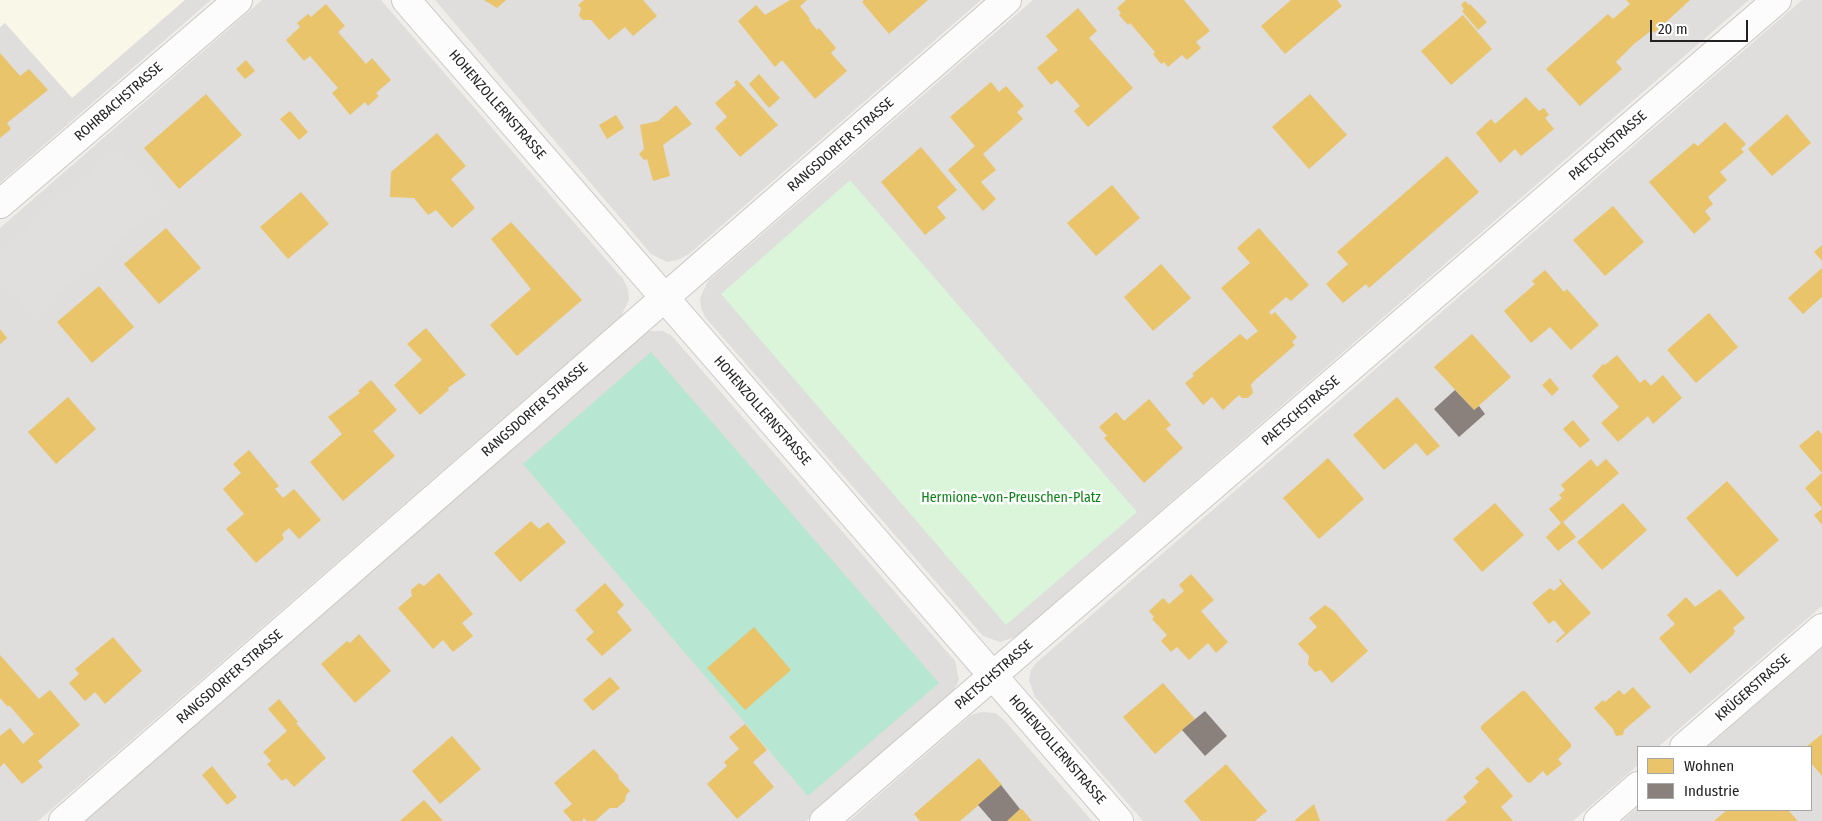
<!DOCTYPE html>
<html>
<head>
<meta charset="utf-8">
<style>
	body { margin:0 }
	#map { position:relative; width:1822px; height:821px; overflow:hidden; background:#f0eeeb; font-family:"Fira Sans Condensed",sans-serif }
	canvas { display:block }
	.legend { position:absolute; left:1637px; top:746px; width:175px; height:65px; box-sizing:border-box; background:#fff; border:1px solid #a7a7a7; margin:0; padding:6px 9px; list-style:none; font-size:15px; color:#222 }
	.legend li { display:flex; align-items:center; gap:10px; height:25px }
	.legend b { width:25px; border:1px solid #a7a7a7 }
	.scale { position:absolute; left:1650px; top:20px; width:98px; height:22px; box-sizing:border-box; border:2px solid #222; border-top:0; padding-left:6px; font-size:15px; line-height:18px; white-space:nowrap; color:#222; -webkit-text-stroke:4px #fff; paint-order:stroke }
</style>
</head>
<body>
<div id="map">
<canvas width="1822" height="821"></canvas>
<ul class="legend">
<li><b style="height:14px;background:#e9c46a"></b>Wohnen</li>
<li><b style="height:14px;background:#8a817c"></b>Industrie</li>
</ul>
<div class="scale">20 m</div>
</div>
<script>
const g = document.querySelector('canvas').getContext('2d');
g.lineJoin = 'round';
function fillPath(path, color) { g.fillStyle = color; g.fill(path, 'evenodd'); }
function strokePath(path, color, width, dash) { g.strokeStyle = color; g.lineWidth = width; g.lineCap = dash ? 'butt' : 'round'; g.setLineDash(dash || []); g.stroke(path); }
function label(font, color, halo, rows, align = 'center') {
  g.font = font + ' "Fira Sans Condensed",sans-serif'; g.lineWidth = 5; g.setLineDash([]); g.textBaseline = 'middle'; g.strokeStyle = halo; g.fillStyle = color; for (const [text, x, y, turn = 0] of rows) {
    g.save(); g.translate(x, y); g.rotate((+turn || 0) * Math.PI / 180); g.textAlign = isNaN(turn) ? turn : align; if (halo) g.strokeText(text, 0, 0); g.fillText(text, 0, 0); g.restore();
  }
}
fillPath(new Path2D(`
	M 0,0 L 211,0 L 0,183 Z
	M 262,0 L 381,0 L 623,279 L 628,289 L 629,300 L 621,316 L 38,821 L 0,821 L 0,228 Z
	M 435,0 L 981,0 L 689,254 L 678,260 L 667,262 L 651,254 Z
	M 1033,0 L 1749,0 L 1015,637 L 1000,642 L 983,636 L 705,317 L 701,308 L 700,298 L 708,281 Z
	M 1802,0 L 1822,0 L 1822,606 L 1658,747 L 1638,747 L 1638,765 L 1573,821 L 1143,821 L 1035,697 L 1029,680 L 1031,670 L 1036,663 Z
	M 649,331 L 663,331 L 672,336 L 955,661 L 959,680 L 951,695 L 806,821 L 81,821 L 641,335 Z
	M 1822,648 L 1822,821 L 1622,821 L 1638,807 L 1638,810 L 1811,810 L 1811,747 L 1707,747 Z
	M 981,712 L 995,713 L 1004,720 L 1092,821 L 849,821 L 971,715 Z`), '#dfdedc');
fillPath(new Path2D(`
	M 0,0 L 185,0 L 72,98 L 5,23 L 0,27 Z`), '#f8f7e8');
fillPath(new Path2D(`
	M 850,180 L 1137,512 L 1006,625 L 721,294 Z`), '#daf5da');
fillPath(new Path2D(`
	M 651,352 L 939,683 L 808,796 L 523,464 Z`), '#b7e6d2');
fillPath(new Path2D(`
	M 118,149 L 164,202 L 33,316 L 0,277 L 0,252 Z`), '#e0dfde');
fillPath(new Path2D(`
	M 484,0 L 506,0 L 497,8 Z
	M 584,0 L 643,0 L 657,16 L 633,36 L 625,27 L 609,40 L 591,20 L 583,20 L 579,16 L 581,8 L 578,5 Z
	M 790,0 L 807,0 L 800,6 L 810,19 L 809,20 L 817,30 L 819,28 L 836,48 L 831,53 L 847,71 L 815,99 L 782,60 L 775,67 L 738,21 L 756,5 L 765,15 Z
	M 864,0 L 928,0 L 889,34 L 862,2 Z
	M 1126,0 L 1184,0 L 1210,31 L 1196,42 L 1201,48 L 1187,60 L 1182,55 L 1168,67 L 1164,62 L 1161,64 L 1153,54 L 1155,52 L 1130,23 L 1128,25 L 1119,15 L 1121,13 L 1117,8 Z
	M 1291,0 L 1337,0 L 1342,6 L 1285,54 L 1261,26 Z
	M 1626,0 L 1690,0 L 1654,33 L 1652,30 L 1634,44 L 1616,62 L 1622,69 L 1580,106 L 1546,69 L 1608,14 L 1613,19 L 1630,4 Z
	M 1465,1 L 1469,5 L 1470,4 L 1487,22 L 1478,30 L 1462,11 L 1464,9 L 1461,5 Z
	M 326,4 L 345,26 L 338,32 L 366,64 L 372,58 L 391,80 L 376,93 L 379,96 L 368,106 L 365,102 L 350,115 L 332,93 L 338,88 L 310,56 L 304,61 L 286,40 L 300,27 L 297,23 L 308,14 L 311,17 Z
	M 1078,8 L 1097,31 L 1089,38 L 1133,88 L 1088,127 L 1074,111 L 1080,106 L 1057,80 L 1051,85 L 1037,68 L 1058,50 L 1046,36 Z
	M 1463,15 L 1492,49 L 1451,85 L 1421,51 Z
	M 0,53 L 20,76 L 29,69 L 48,90 L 7,123 L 11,129 L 0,138 Z
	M 246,60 L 255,71 L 245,79 L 236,69 Z
	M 759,74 L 780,98 L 769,108 L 749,84 Z
	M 737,80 L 778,125 L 740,157 L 715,128 L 727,117 L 715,103 L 736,85 L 734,82 Z
	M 991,82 L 999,92 L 1006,86 L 1024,106 L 1017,112 L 1023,119 L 983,154 L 996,170 L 981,182 L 996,199 L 983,211 L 948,170 L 975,146 L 950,117 Z
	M 206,94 L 242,135 L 179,189 L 144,148 Z
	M 1310,94 L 1347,135 L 1309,169 L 1272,127 Z
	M 1526,97 L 1539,111 L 1544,108 L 1549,115 L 1545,118 L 1554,129 L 1521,156 L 1515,149 L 1500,163 L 1476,133 L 1491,119 L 1495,124 Z
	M 676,105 L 692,124 L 663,145 L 670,176 L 653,181 L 647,159 L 644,160 L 639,154 L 644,149 L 640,125 L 658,121 Z
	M 290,111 L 308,132 L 299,140 L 280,119 Z
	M 1787,114 L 1811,143 L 1772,176 L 1748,149 Z
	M 616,115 L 624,128 L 607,139 L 599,125 Z
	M 1725,122 L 1746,144 L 1741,149 L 1744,152 L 1720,172 L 1727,180 L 1708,197 L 1713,204 L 1705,211 L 1711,219 L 1694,234 L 1649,182 L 1694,143 L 1698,146 Z
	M 437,133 L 466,166 L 451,179 L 475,208 L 452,228 L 436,210 L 428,215 L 414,198 L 390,197 L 391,172 Z
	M 921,147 L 957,190 L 937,207 L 946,218 L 925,235 L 881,182 Z
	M 1447,156 L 1479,192 L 1369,288 L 1366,284 L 1343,303 L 1326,284 L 1348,264 L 1337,252 Z
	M 1112,185 L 1140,218 L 1096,256 L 1067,223 Z
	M 301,192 L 329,224 L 288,259 L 260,227 Z
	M 1613,206 L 1644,242 L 1605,276 L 1573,240 Z
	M 511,222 L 582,300 L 517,356 L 490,325 L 531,289 L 491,239 Z
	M 166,228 L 201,268 L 159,304 L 124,264 Z
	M 1259,228 L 1309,285 L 1291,301 L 1286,297 L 1269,312 L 1271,315 L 1275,312 L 1297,337 L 1292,342 L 1295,345 L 1254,381 L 1251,385 L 1253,393 L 1248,398 L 1242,398 L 1239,395 L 1223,410 L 1212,397 L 1203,405 L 1185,383 L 1194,376 L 1192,374 L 1240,334 L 1247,340 L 1258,331 L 1221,288 L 1250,263 L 1237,248 Z
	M 1822,245 L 1822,261 L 1814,252 Z
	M 1161,264 L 1191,298 L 1153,331 L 1124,297 Z
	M 1822,268 L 1822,297 L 1803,314 L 1788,298 Z
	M 1545,270 L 1564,292 L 1567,289 L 1599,325 L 1571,350 L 1550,327 L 1531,343 L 1504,311 L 1535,284 L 1532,281 Z
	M 99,286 L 134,327 L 92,363 L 57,322 Z
	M 1709,313 L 1738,347 L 1696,383 L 1667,350 Z
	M 426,328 L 466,375 L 448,388 L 449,390 L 420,415 L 394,385 L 422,360 L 407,344 Z
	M 0,329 L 7,338 L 0,344 Z
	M 1472,334 L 1511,377 L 1474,410 L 1434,367 Z
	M 1617,355 L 1640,383 L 1645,379 L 1651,386 L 1663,375 L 1682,398 L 1653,424 L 1648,416 L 1618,442 L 1601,423 L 1619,407 L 1592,376 L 1603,364 L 1605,365 Z
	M 1550,378 L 1559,389 L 1552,396 L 1542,385 Z
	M 371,380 L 397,410 L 373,431 L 395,456 L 343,501 L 310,462 L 342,434 L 328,417 L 360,393 L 358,391 Z
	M 68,397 L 96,429 L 56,464 L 28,432 Z
	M 1397,397 L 1440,446 L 1427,456 L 1416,443 L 1384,470 L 1353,435 Z
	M 1149,399 L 1171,425 L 1166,429 L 1183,448 L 1144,483 L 1104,438 L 1107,436 L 1099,427 L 1116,412 L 1124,421 Z
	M 1573,420 L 1590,440 L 1580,448 L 1563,429 Z
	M 1818,430 L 1822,434 L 1822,508 L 1805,488 L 1822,473 L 1799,446 Z
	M 249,450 L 279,486 L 275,489 L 283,498 L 294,489 L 321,520 L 299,539 L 289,528 L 282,534 L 284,539 L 256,563 L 226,529 L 244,514 L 223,489 L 241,473 L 233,464 Z
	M 1328,458 L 1364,499 L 1319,539 L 1283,498 Z
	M 1591,459 L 1597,467 L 1606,459 L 1619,473 L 1563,522 L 1576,537 L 1558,551 L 1546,537 L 1561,523 L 1549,509 L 1562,498 L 1559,495 L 1565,490 L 1561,485 Z
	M 1727,481 L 1779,540 L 1737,577 L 1686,518 Z
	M 1495,503 L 1524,535 L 1482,572 L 1453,539 Z
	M 1623,503 L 1647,530 L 1602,570 L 1577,542 Z
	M 1822,509 L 1822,525 L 1814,515 Z
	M 531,521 L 539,529 L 548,522 L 566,542 L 520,582 L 494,553 Z
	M 439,573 L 473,614 L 462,623 L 473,636 L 453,652 L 443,640 L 433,649 L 398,608 L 412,596 L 411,590 L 419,583 L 424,586 Z
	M 1191,574 L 1214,600 L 1201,611 L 1228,642 L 1216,653 L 1208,643 L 1189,660 L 1177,647 L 1171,652 L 1161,641 L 1167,635 L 1152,619 L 1154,617 L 1149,611 L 1163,598 L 1169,604 L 1184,591 L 1179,585 Z
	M 1560,579 L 1591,613 L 1557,643 L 1556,641 L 1565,633 L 1554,620 L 1549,624 L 1532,603 L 1550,588 L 1554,591 L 1562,584 L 1559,580 Z
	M 605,583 L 624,605 L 617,612 L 632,630 L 602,656 L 586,639 L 594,632 L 575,610 Z
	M 1720,589 L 1745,618 L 1733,628 L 1735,631 L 1733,635 L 1690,674 L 1659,638 L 1675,624 L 1667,615 L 1686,597 L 1695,607 Z
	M 1325,605 L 1334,611 L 1368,651 L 1332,683 L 1321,670 L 1315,672 L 1308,664 L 1309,656 L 1298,644 L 1317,627 L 1309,618 Z
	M 754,627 L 791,670 L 745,710 L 707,668 Z
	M 359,634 L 391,671 L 355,703 L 321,664 L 347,641 L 350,643 Z
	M 113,637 L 142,671 L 105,704 L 95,692 L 85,701 L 69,683 L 79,674 L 75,669 Z
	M 0,655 L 39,699 L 50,690 L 80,725 L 38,761 L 43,767 L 22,784 L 4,763 L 0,767 L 0,736 L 10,728 L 23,744 L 34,734 L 9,705 L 8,707 L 0,698 Z
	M 610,677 L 620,688 L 593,711 L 583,700 Z
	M 1163,683 L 1195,719 L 1155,754 L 1123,717 Z
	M 1633,687 L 1651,707 L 1624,730 L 1623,735 L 1616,736 L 1613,729 L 1594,708 L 1603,700 L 1605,702 L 1619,690 L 1624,695 Z
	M 1522,691 L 1525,691 L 1571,744 L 1571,747 L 1558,759 L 1562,764 L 1547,776 L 1543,771 L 1530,783 L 1527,782 L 1481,729 L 1481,726 Z
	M 279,699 L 298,722 L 296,723 L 326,758 L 294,787 L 286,778 L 282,781 L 267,764 L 271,761 L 263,752 L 287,731 L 268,709 Z
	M 745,724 L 767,750 L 753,762 L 774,787 L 737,819 L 707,784 L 727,766 L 724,762 L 739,749 L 729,737 Z
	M 1822,734 L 1822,776 L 1811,763 L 1811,747 L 1806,747 Z
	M 452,736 L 481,769 L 440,804 L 412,771 Z
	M 594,749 L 619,776 L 618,778 L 630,791 L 626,795 L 625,801 L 617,808 L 610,808 L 595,821 L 587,821 L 584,818 L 582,821 L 572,821 L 563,811 L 572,804 L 554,783 Z
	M 979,758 L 1002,785 L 960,821 L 920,821 L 914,814 Z
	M 1226,764 L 1267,811 L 1255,821 L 1201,821 L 1184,801 Z
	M 212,766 L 237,797 L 227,805 L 202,775 Z
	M 1488,767 L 1513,796 L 1501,807 L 1513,821 L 1445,821 L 1467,802 L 1463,797 L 1479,782 L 1475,778 Z
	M 424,800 L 443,821 L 400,821 L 402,819 Z
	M 1314,804 L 1320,821 L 1294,821 Z
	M 1022,809 L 1032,821 L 1007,821 L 1020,809 Z
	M 1727,810 L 1788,810 L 1798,821 L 1714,821 Z`), '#e9c46a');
fillPath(new Path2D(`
	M 1455,390 L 1474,410 L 1479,406 L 1485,414 L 1459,437 L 1434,409 Z
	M 1205,711 L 1227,736 L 1205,756 L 1182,730 Z
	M 1001,785 L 1020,809 L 1007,821 L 992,821 L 978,805 Z`), '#8a817c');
const minor = new Path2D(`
	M 406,0 L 1119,821
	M 0,204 L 238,0
	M 1684,747 L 1822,628
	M 63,821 L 1007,0
	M 824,821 L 1777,0
	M 1598,821 L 1638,786`);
strokePath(minor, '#c9c8c7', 30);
strokePath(minor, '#fdfcfc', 28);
label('14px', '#222', '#fff', [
	["ROHRBACHSTRASSE",119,102,-41],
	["HOHENZOLLERNSTRASSE",497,105,49],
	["RANGSDORFER STRASSE",841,145,-41],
	["PAETSCHSTRASSE",1608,146,-41],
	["RANGSDORFER STRASSE",535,410,-41],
	["HOHENZOLLERNSTRASSE",762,411,49],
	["PAETSCHSTRASSE",1301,411,-41],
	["PAETSCHSTRASSE",994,675,-41],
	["RANGSDORFER STRASSE",230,677,-41],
	["KRÜGERSTRASSE",1753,688,-41],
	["HOHENZOLLERNSTRASSE",1057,750,49]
]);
label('14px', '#0c8416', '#fff', [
	["Hermione-von-Preuschen-Platz",1011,498]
]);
</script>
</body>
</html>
